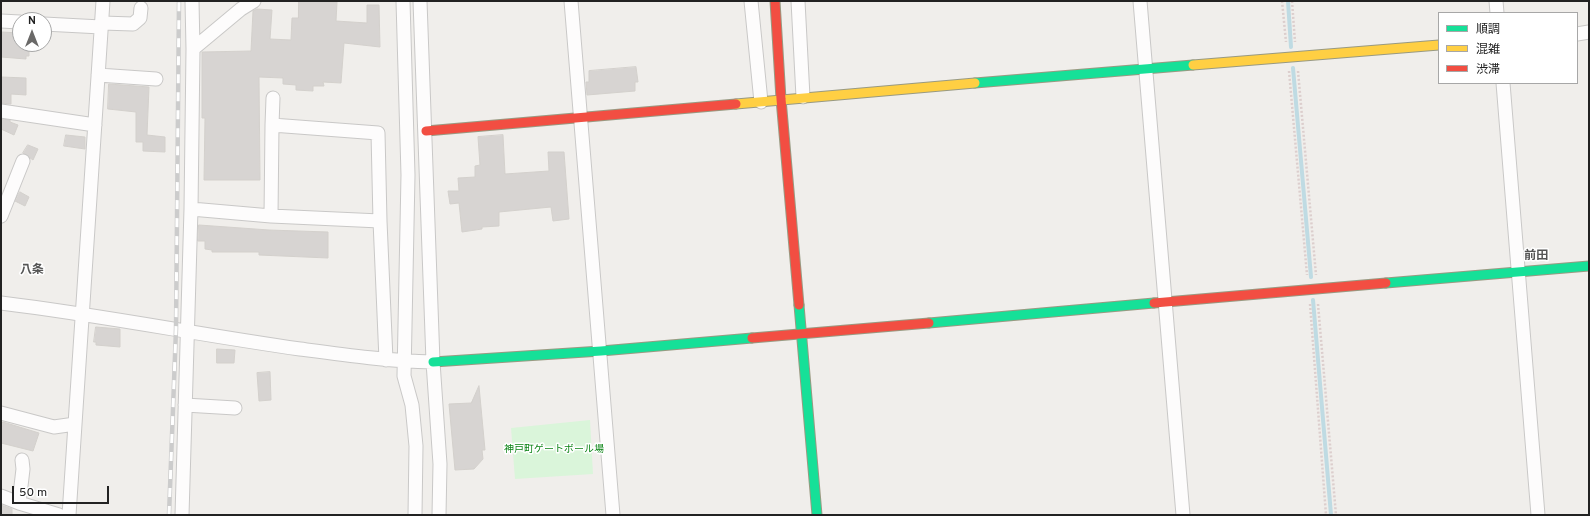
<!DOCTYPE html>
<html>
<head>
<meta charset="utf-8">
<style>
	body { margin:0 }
	#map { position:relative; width:1590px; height:516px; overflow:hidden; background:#f0eeeb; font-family:Overpass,"Noto Sans JP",sans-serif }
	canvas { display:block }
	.frame { position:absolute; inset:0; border:2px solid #222; pointer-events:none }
	.legend { position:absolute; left:1438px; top:12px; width:140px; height:72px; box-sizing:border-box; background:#fff; border:1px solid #a7a7a7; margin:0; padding:5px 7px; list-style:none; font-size:12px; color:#222 }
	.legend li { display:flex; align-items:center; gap:8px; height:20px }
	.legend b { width:20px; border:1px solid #a7a7a7 }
	.north { position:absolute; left:12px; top:12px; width:40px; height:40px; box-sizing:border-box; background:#fff; border:1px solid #a7a7a7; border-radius:50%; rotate:0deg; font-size:11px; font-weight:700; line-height:16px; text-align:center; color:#222 }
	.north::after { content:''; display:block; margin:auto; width:14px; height:18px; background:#6a6968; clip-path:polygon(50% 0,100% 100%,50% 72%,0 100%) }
	.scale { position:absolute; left:12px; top:486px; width:97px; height:18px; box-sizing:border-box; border:2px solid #222; border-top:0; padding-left:5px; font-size:12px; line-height:14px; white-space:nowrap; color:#222; -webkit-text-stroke:3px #fff; paint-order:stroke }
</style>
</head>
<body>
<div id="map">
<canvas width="1590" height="516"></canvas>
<div class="frame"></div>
<ul class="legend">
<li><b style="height:5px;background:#16e098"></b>順調</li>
<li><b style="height:5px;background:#ffcf43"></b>混雑</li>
<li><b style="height:5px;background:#f24e42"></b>渋滞</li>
</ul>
<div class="north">N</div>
<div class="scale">50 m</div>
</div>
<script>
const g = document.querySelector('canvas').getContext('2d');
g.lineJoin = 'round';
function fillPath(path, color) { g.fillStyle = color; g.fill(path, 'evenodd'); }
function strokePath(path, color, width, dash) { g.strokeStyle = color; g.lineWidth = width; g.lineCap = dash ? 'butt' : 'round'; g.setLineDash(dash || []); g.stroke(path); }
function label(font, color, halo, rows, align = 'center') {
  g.font = font + ' Overpass,"Noto Sans JP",sans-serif'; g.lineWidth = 3; g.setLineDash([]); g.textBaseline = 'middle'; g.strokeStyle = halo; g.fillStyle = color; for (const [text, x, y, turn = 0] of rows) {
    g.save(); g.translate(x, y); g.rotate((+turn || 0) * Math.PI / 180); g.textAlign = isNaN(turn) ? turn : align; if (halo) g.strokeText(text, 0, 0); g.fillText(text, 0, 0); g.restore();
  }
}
fillPath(new Path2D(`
	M 590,420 L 593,474 L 515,479 L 511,428 Z`), '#daf5da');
strokePath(new Path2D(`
	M 1288,1 L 1291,47
	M 1293,68 L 1311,277
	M 1313,300 L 1331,515`), '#bfdbe3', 4);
const building = new Path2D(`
	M 299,1 L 337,2 L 336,21 L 367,23 L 367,5 L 379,5 L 380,47 L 344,43 L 341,83 L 323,82 L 324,86 L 313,86 L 313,91 L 296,90 L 296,85 L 283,84 L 283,78 L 259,77 L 260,180 L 204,180 L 205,118 L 202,118 L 202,52 L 251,51 L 253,11 L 257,9 L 272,10 L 270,39 L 291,40 L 292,18 L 298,18 Z
	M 1,32 L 20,33 L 20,44 L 29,44 L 29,56 L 26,56 L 26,59 L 1,57 Z
	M 636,67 L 638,82 L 635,82 L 635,91 L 587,95 L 586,82 L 589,82 L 589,71 Z
	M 1,77 L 26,78 L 26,95 L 11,94 L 11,104 L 1,103 Z
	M 109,84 L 149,87 L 147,135 L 165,137 L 165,152 L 143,151 L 143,142 L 136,142 L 136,112 L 108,109 Z
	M 1,119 L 10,120 L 10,122 L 18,125 L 14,135 L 1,129 Z
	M 66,135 L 85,137 L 85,149 L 64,146 Z
	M 503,135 L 505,174 L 549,171 L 548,152 L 564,152 L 569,219 L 553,221 L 551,207 L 499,212 L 499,226 L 482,227 L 482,229 L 462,232 L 459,203 L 450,204 L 448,191 L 459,191 L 458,178 L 475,177 L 475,166 L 480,165 L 478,137 Z
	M 28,145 L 38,149 L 33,160 L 23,153 Z
	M 20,192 L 29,197 L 25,206 L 15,201 Z
	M 199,225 L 269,230 L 328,232 L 328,258 L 259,255 L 259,252 L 212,252 L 212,250 L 205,249 L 205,241 L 198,241 Z
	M 96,327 L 120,329 L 120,347 L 96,345 L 96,342 L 94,342 Z
	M 217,349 L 235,350 L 234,363 L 217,363 Z
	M 270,372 L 271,400 L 259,401 L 257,373 Z
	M 479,386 L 485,450 L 482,450 L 483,459 L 474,469 L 455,470 L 449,404 L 471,403 Z
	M 3,422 L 39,433 L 33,451 L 1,443 L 1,430 Z
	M 1,505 L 12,509 L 12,515 L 1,515 Z`);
fillPath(building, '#d7d4d2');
strokePath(building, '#d3d0cc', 1);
const street = new Path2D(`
	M 192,1 L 193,49 L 241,9 L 254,1
	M 403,1 L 408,175 L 404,376 L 412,405 L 416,446 L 415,515
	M 420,1 L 433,362 L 440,464 L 439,515
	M 571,1 L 613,515
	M 751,1 L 761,102
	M 798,1 L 803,97
	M 1140,1 L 1183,515
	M 1496,1 L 1497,13
	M 1,21 L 20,22
	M 102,23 L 133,24 L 140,18 L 141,8
	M 44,24 L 101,27
	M 1577,34 L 1589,32
	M 98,75 L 156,79
	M 1503,83 L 1538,515
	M 1,111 L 95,125
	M 272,125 L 273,98
	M 191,209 L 271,216 L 272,125 L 378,133 L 380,221 L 271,216
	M 1,216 L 23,161
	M 380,221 L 386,360
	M 1,303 C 101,315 200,335 300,349 C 345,355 388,361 433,362
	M 185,405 L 235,408
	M 1,413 L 54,427 L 75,424
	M 22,460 L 23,469 L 19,503 L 59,515
	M 1,496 L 19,503
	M 69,515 L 103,1
	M 182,515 L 191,209 L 193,49`);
const fast = new Path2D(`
	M 975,83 L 1193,65
	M 1386,283 L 1589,266
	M 799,305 L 817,515
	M 929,323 L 1154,303
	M 433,362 L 601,351 L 752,338`);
const slow = new Path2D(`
	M 1193,65 L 1439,45
	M 736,104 L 975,83`);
const jam = new Path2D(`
	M 775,1 L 781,99 L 799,305
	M 426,131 L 736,104
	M 1154,303 L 1386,283
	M 752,338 L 929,323`);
strokePath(street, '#c9c8c7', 15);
strokePath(fast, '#999a82', 11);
strokePath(slow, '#999a82', 11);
strokePath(jam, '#999a82', 11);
strokePath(new Path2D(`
	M 1282,1 L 1286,42
	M 1292,1 L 1295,42
	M 1289,71 L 1307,275
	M 1298,71 L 1316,275
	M 1310,304 L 1326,515
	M 1318,304 L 1336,515`), '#dccecd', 2.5, [2, 2]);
strokePath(street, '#fdfcfc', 13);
strokePath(fast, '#16e098', 9);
strokePath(slow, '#ffcf43', 9);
strokePath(jam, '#f24e42', 9);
const rail = new Path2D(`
	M 169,515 L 176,329 L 179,1`);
strokePath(rail, '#ccc', 4.5);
strokePath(rail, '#fff', 3, [9]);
label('10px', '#0c8416', '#fff', [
	["神戸町ゲートボール場",554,450]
]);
label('bold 12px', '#555', '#fff', [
	["前田",1536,257],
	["八条",32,271]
]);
</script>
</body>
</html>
